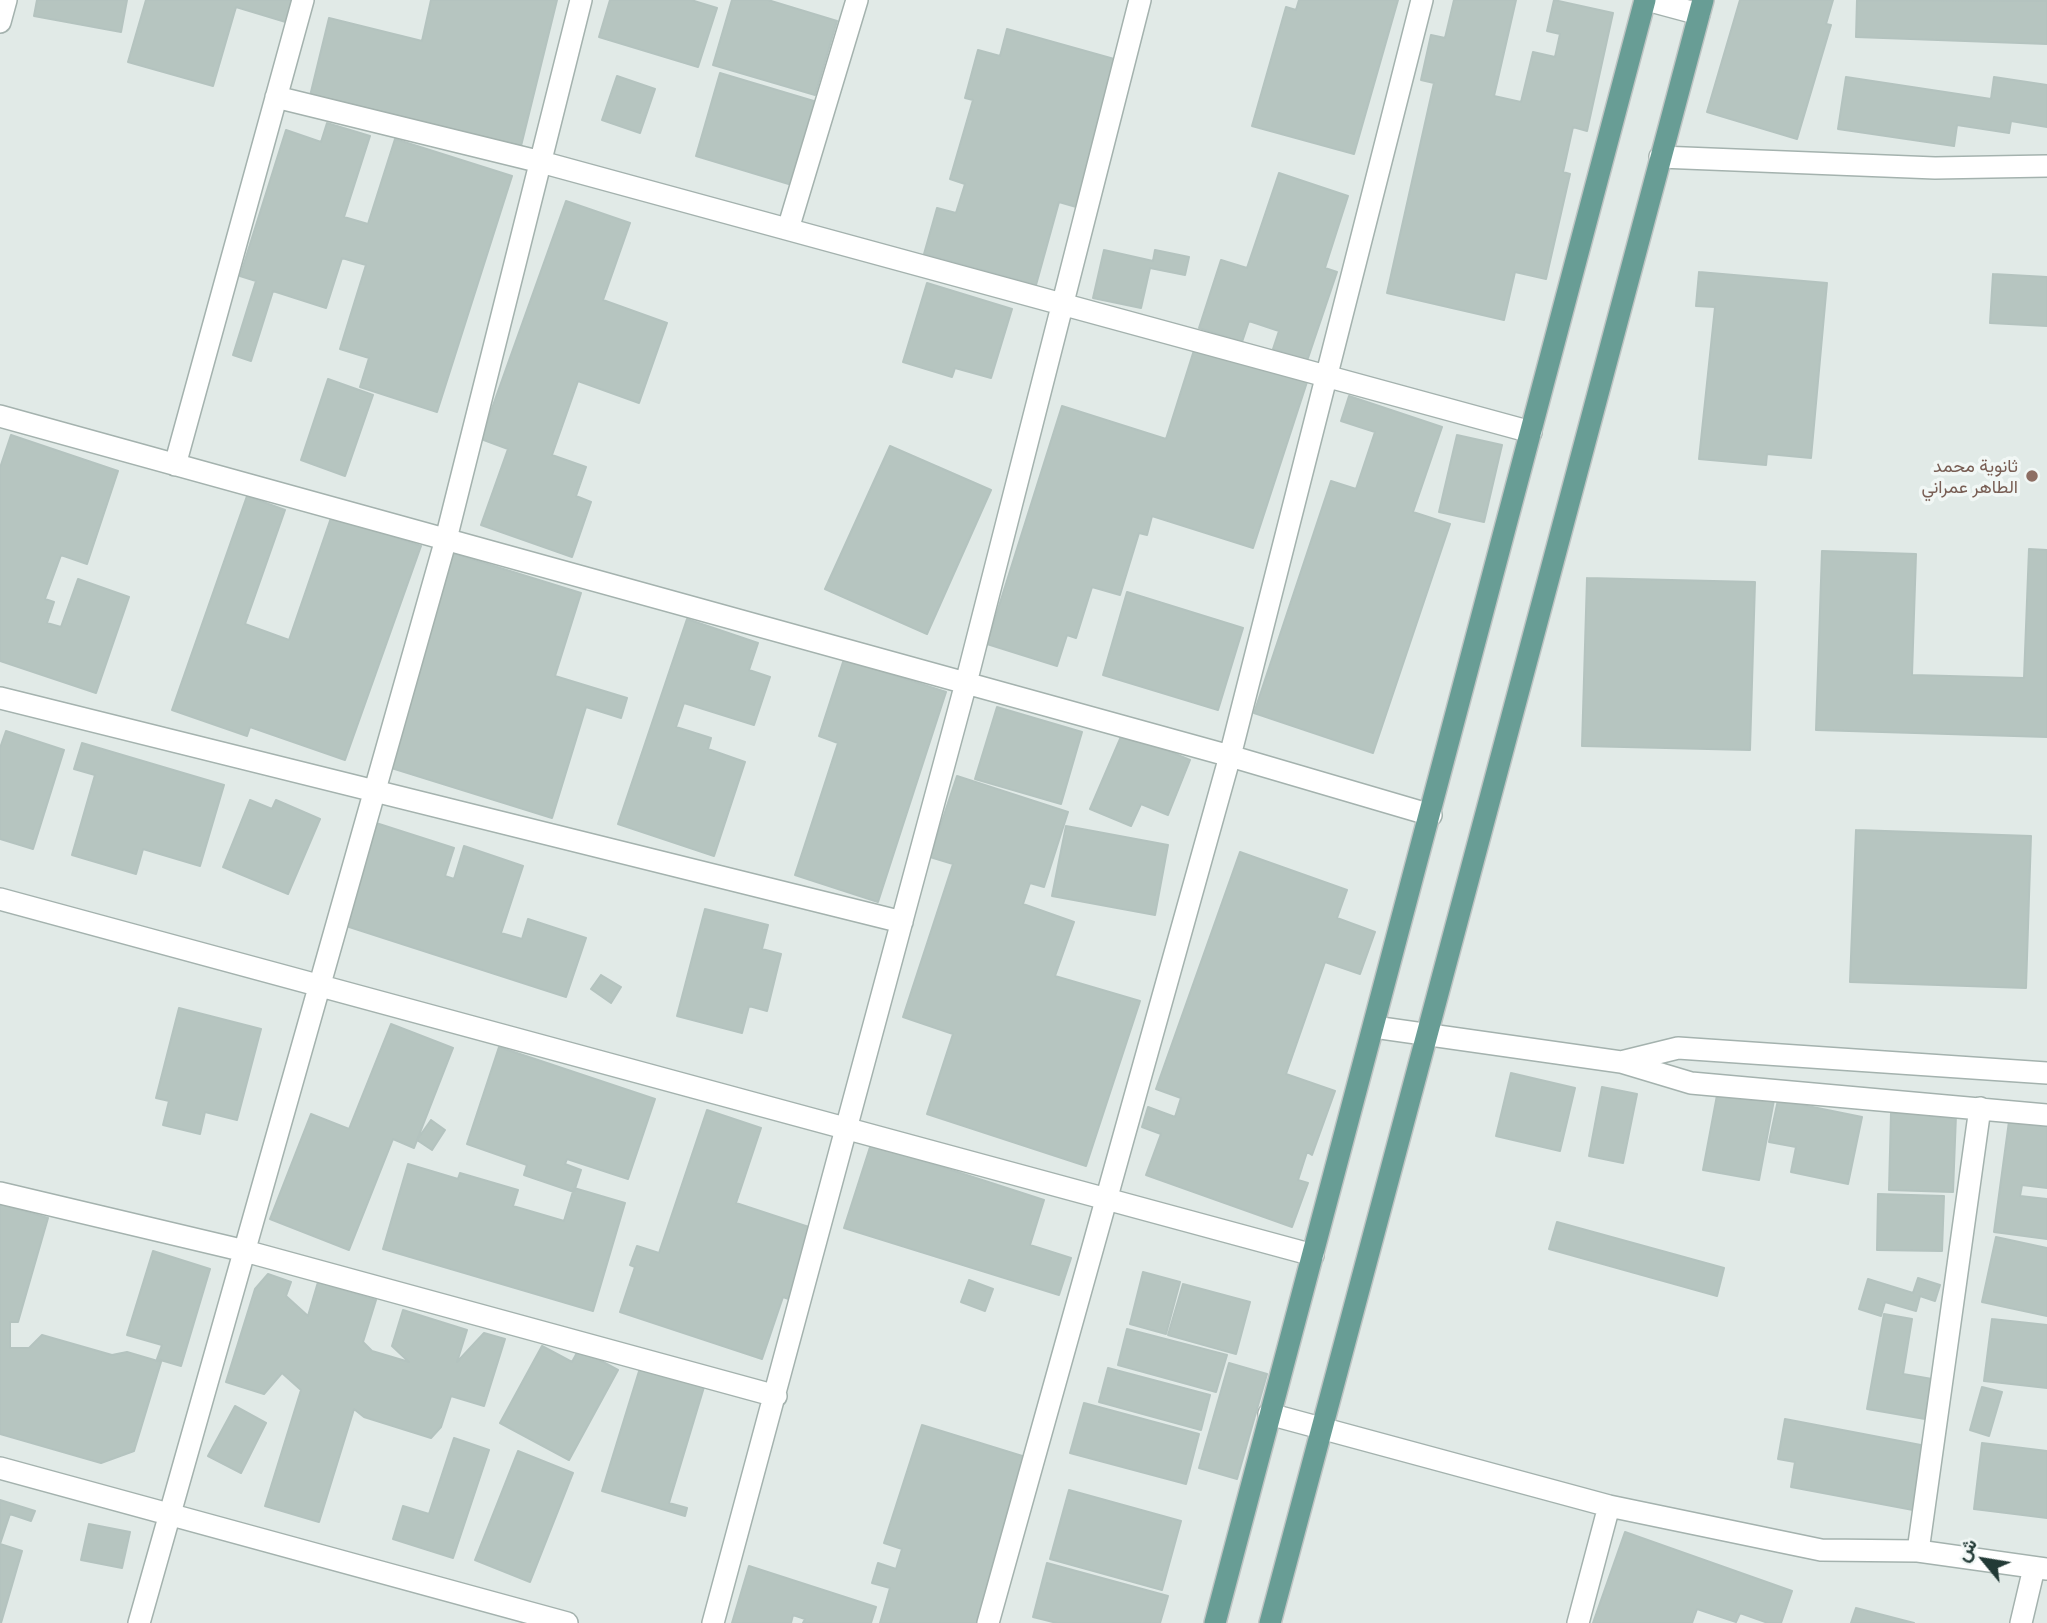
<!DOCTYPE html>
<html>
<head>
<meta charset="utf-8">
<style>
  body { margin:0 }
  #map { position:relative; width:2047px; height:1623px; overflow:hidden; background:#e1eae7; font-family:"Public Sans",Vazirmatn,sans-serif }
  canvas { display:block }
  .north { position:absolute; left:1949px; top:1525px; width:70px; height:70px; -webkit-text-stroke:5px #f1f7f5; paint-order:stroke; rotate:300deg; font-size:19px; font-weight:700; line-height:28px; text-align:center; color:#223a36 }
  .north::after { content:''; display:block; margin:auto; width:24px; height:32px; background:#223a36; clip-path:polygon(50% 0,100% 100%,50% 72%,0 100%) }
</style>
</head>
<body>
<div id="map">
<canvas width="2047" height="1623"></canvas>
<div class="north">ش</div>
</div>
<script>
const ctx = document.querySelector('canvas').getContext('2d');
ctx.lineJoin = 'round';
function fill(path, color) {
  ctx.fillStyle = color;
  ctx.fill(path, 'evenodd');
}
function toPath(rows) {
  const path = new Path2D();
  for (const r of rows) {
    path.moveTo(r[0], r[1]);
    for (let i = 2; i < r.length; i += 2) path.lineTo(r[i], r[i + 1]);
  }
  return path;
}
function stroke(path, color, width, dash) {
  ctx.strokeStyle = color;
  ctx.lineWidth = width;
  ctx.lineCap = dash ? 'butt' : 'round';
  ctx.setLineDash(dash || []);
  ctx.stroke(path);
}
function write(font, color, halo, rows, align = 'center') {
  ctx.font = font + ' "Public Sans",Vazirmatn,sans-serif';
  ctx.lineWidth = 7;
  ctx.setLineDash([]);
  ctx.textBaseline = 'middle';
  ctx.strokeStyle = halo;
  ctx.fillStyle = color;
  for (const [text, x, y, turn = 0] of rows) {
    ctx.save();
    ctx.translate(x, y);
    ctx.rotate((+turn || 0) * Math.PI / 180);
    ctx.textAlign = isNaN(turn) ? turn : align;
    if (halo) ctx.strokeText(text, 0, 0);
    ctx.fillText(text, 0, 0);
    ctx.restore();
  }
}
const building = toPath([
  [37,0,127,0,121,32,34,16,37,0],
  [146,0,295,0,289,23,236,7,213,86,128,62,146,0],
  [431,0,557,0,521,146,310,96,329,18,422,41,431,0],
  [610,0,691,0,717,8,698,67,599,37,610,0],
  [732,0,768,0,837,21,815,95,713,65,732,0],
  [1299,0,1398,0,1354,154,1252,126,1286,7,1296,10,1299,0],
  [1454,0,1516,0,1494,96,1521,102,1533,52,1555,57,1560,34,1547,31,1554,0,1613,13,1587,131,1573,127,1563,172,1570,174,1546,279,1515,272,1504,320,1387,293,1434,83,1421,80,1431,35,1445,38,1454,0],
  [1740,0,1833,0,1826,24,1831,25,1797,139,1707,112,1740,0],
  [1857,0,2047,1,2047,44,1856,37,1857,0],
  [1007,29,1132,64,1090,211,1059,202,1036,285,924,254,937,208,956,213,965,184,950,179,973,100,965,98,978,50,1000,56,1007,29],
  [720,73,817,102,792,185,696,156,720,73],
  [617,76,655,89,640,133,602,120,617,76],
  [1846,77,1991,99,1994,77,2047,85,2047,127,2011,121,2009,133,1957,125,1954,146,1838,129,1846,77],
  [327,123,370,136,344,217,368,224,395,139,512,176,437,412,360,387,369,358,340,349,366,265,342,258,326,308,273,291,251,361,233,355,256,281,240,276,286,130,321,142,327,123],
  [1279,173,1348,196,1325,268,1337,272,1307,361,1273,349,1279,331,1249,321,1242,342,1199,328,1221,260,1247,268,1279,173],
  [566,201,630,223,603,300,667,323,639,403,578,381,552,455,586,467,576,496,591,502,572,557,481,525,508,449,481,439,566,201],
  [1104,250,1153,261,1155,250,1189,257,1185,275,1150,268,1141,308,1093,298,1104,250],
  [1699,272,1827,283,1811,458,1767,454,1766,465,1699,459,1715,307,1696,306,1699,272],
  [1993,274,2047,277,2047,326,1990,323,1993,274],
  [927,283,1012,309,991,378,955,368,952,377,903,362,927,283],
  [1195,347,1307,382,1253,548,1152,516,1147,535,1139,533,1120,595,1092,587,1076,638,1067,635,1057,666,987,644,1062,406,1166,439,1195,347],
  [328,379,373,395,345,476,301,460,328,379],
  [1349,396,1442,427,1413,512,1450,524,1373,753,1254,713,1331,481,1356,489,1375,432,1341,421,1349,396],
  [11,435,118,471,87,564,61,555,45,599,54,602,47,623,61,627,78,579,129,597,96,693,0,661,0,468,11,435],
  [1457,435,1502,445,1484,522,1439,512,1457,435],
  [890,446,991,490,927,634,825,589,890,446],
  [247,496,285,510,245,624,289,640,332,515,421,546,345,760,250,727,247,736,172,710,247,496],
  [2029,549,2047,550,2047,737,1816,730,1822,551,1916,554,1912,675,2024,678,2029,549],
  [452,553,581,593,555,676,627,698,621,718,586,707,552,818,385,766,452,553],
  [1587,578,1755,582,1750,750,1582,746,1587,578],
  [1127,592,1243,628,1218,710,1103,675,1127,592],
  [687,619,758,643,749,670,770,677,754,725,684,703,676,727,711,738,708,749,745,762,714,856,618,824,687,619],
  [844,659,946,692,878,902,795,875,838,743,819,736,844,659],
  [997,707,1082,732,1061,804,975,779,997,707],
  [6,731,64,750,33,849,0,839,0,748,6,731],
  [1123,732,1190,760,1168,815,1141,804,1131,826,1090,809,1123,732],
  [82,743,224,785,200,866,143,849,136,874,72,855,95,775,74,769,82,743],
  [957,776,1068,812,1044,887,1030,883,1023,904,1074,922,1055,976,1140,1001,1086,1166,927,1114,953,1034,903,1017,953,864,930,857,957,776],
  [250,800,272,809,276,800,320,819,288,894,223,867,250,800],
  [376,823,454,848,445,876,454,879,464,846,523,866,501,933,522,939,528,919,586,938,566,997,343,925,376,823],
  [1066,826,1168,845,1155,915,1052,896,1066,826],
  [1856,830,2031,836,2026,988,1850,982,1856,830],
  [1240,852,1347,890,1337,918,1375,932,1360,974,1325,962,1286,1074,1335,1091,1312,1155,1307,1152,1298,1180,1308,1183,1292,1227,1146,1175,1161,1134,1142,1127,1148,1107,1175,1117,1181,1098,1156,1089,1240,852],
  [705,909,768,925,762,949,781,954,767,1011,749,1006,742,1033,677,1016,705,909],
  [601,975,621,987,611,1003,591,989,601,975],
  [179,1008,261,1029,237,1120,205,1112,200,1134,163,1125,169,1101,156,1098,179,1008],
  [391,1024,453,1048,414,1148,393,1139,349,1250,270,1219,311,1114,349,1129,391,1024],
  [499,1047,655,1099,628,1179,567,1159,565,1164,581,1170,574,1192,524,1175,527,1165,467,1144,499,1047],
  [1511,1073,1575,1088,1560,1151,1496,1136,1511,1073],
  [1602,1087,1637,1094,1623,1163,1589,1156,1602,1087],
  [1718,1090,1774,1100,1759,1180,1703,1170,1718,1090],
  [1778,1100,1862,1117,1848,1184,1791,1172,1796,1147,1769,1142,1778,1100],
  [707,1110,761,1128,736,1203,824,1232,800,1303,783,1297,762,1359,620,1312,635,1267,630,1265,637,1246,659,1253,707,1110],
  [1891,1113,1956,1115,1953,1192,1889,1190,1891,1113],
  [2010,1114,2047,1118,2047,1188,2022,1185,2020,1196,2047,1199,2047,1239,1994,1232,2010,1114],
  [431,1120,445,1130,432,1150,417,1140,431,1120],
  [871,1144,1044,1200,1030,1245,1071,1258,1059,1295,844,1228,871,1144],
  [408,1164,458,1179,460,1173,518,1190,513,1206,564,1221,574,1188,625,1203,593,1311,383,1249,408,1164],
  [1878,1194,1944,1196,1942,1251,1877,1250,1878,1194],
  [0,1204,48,1218,18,1322,10,1322,10,1348,29,1348,42,1335,112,1355,127,1352,161,1362,134,1451,101,1463,0,1434,0,1204],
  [1557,1222,1724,1268,1717,1296,1549,1249,1557,1222],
  [1996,1237,2047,1248,2047,1316,1982,1302,1996,1237],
  [153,1251,210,1269,181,1366,157,1359,162,1345,127,1335,153,1251],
  [1143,1272,1180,1282,1166,1334,1130,1324,1143,1272],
  [268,1274,291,1282,286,1296,308,1316,318,1282,376,1300,363,1342,372,1351,409,1362,392,1346,403,1310,467,1330,457,1362,484,1333,505,1339,484,1406,451,1396,441,1427,431,1438,364,1417,354,1409,319,1522,265,1506,301,1390,282,1373,264,1394,226,1382,255,1289,268,1274],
  [1918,1278,1940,1285,1935,1301,1920,1296,1916,1311,1885,1302,1881,1316,1859,1309,1868,1279,1913,1293,1918,1278],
  [969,1280,993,1289,985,1311,961,1302,969,1280],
  [1183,1284,1250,1302,1236,1354,1168,1335,1183,1284],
  [1884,1314,1912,1319,1903,1374,1932,1379,1925,1419,1867,1409,1884,1314],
  [1992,1319,2047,1325,2047,1388,1984,1381,1992,1319],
  [1127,1329,1227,1355,1216,1392,1118,1365,1127,1329],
  [542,1346,572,1362,579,1349,618,1370,569,1460,500,1423,542,1346],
  [1229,1363,1267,1374,1237,1479,1199,1468,1229,1363],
  [640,1368,704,1387,669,1503,687,1508,685,1516,602,1491,640,1368],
  [1108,1368,1210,1395,1201,1430,1099,1402,1108,1368],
  [1982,1387,2002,1392,1989,1436,1970,1430,1982,1387],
  [1084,1403,1199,1434,1186,1484,1070,1453,1084,1403],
  [235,1406,266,1423,241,1473,208,1456,235,1406],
  [1785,1419,1926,1446,1913,1510,1791,1487,1795,1462,1778,1459,1785,1419],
  [922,1425,1032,1459,981,1623,880,1623,890,1588,872,1583,878,1563,896,1569,902,1549,884,1543,922,1425],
  [454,1438,489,1450,453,1558,393,1539,403,1506,429,1514,454,1438],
  [1982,1443,2047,1451,2047,1518,1974,1509,1982,1443],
  [518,1451,573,1473,530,1582,475,1560,518,1451],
  [1069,1490,1181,1521,1162,1590,1050,1559,1069,1490],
  [0,1500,35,1511,31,1521,10,1514,0,1544,22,1551,1,1623,0,1623,0,1500],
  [89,1524,130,1532,122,1568,81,1560,89,1524],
  [1625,1532,1792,1591,1781,1623,1768,1623,1740,1613,1736,1622,1697,1609,1692,1623,1593,1623,1625,1532],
  [1047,1563,1168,1596,1160,1623,1057,1623,1033,1617,1047,1563],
  [749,1566,876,1607,871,1623,803,1623,805,1619,793,1615,791,1623,732,1623,749,1566],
  [1856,1608,1914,1623,1851,1623,1856,1608]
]);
fill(building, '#b6c5c0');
stroke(building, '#b4c3bf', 2);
const minor = toPath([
  [1647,0,1699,14],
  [0,22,6,0],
  [276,97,541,162,1531,432],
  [1660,157,1935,168,2047,166],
  [788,229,857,0],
  [0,416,1230,756,1431,815],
  [175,465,303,0],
  [0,698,902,922],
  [0,899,1313,1255],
  [1374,1027,1621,1062],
  [2047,1073,1678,1048,1621,1062,1691,1083,2047,1115],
  [0,1193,245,1251,776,1396],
  [1269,1414,1609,1506,1821,1550,1918,1551,2047,1569],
  [0,1468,567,1623],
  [1918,1551,1980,1108],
  [139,1623,446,539,581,0],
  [713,1623,966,683,1140,0],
  [988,1623,1230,756,1422,0],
  [1578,1623,1609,1506],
  [2021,1623,2034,1568]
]);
const major = toPath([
  [1215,1623,1645,0],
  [1270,1623,1703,0]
]);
stroke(minor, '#a4b2ae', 24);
stroke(major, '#bdc4c3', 24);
stroke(minor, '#fff', 21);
stroke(major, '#689d95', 21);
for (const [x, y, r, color] of [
  [2032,476,7,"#8d6e63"]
]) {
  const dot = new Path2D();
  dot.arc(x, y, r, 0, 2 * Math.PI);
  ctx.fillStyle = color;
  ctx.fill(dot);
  stroke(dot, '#f1f7f5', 2.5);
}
write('18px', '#785e54', '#f1f7f5', [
  ["ثانوية محمد",2018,466],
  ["الطاهر عمراني",2018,487]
], 'right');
</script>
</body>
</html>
